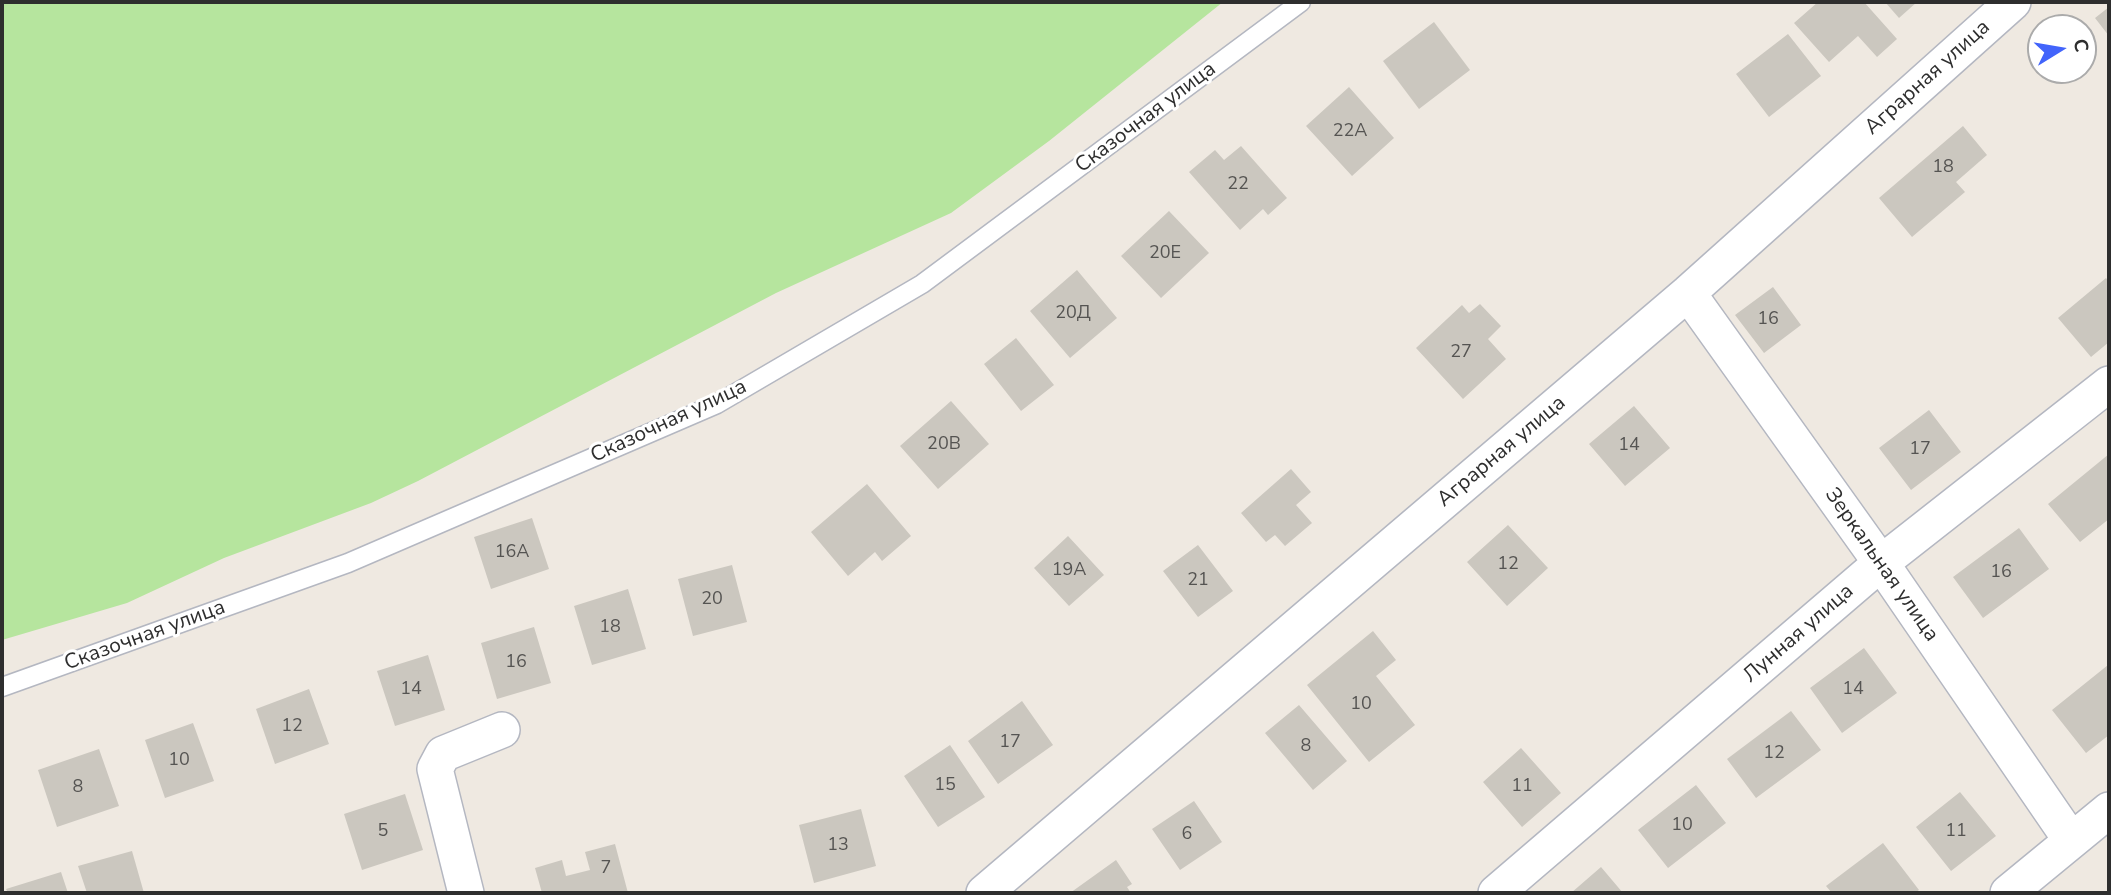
<!DOCTYPE html>
<html>
<head>
<meta charset="utf-8">
<style>
  body { margin:0 }
  #map { position:relative; width:2111px; height:895px; overflow:hidden; background:#efe9e1; font-family:"Nunito Sans",sans-serif }
  canvas { display:block }
  .frame { position:absolute; inset:0; border:4px solid #2e2e2e; pointer-events:none }
  .north { position:absolute; left:2027px; top:14px; width:70px; height:70px; box-sizing:border-box; background:#fff; border:2px solid #ababab; border-radius:50%; rotate:79deg; font-size:19px; font-weight:700; line-height:28px; text-align:center; color:#2e2e2e }
  .north::after { content:''; display:block; margin:auto; width:24px; height:32px; background:#4264fb; clip-path:polygon(50% 0,100% 100%,50% 72%,0 100%) }
</style>
</head>
<body>
<div id="map">
<canvas width="2111" height="895"></canvas>
<div class="frame"></div>
<div class="north">С</div>
</div>
<script>
const ctx = document.querySelector('canvas').getContext('2d');
ctx.lineJoin = 'round';
function fill(path, color) {
  ctx.fillStyle = color;
  ctx.fill(path, 'evenodd');
}
function toPath(rows) {
  const path = new Path2D();
  for (const r of rows) {
    path.moveTo(r[0], r[1]);
    for (let i = 2; i < r.length; i += 2) path.lineTo(r[i], r[i + 1]);
  }
  return path;
}
function stroke(path, color, width, dash) {
  ctx.strokeStyle = color;
  ctx.lineWidth = width;
  ctx.lineCap = dash ? 'butt' : 'round';
  ctx.setLineDash(dash || []);
  ctx.stroke(path);
}
function write(font, color, halo, rows, align = 'center') {
  ctx.font = font + ' "Nunito Sans",sans-serif';
  ctx.lineWidth = 6;
  ctx.setLineDash([]);
  ctx.textBaseline = 'middle';
  ctx.strokeStyle = halo;
  ctx.fillStyle = color;
  for (const [text, x, y, turn = 0] of rows) {
    ctx.save();
    ctx.translate(x, y);
    ctx.rotate((+turn || 0) * Math.PI / 180);
    ctx.textAlign = isNaN(turn) ? turn : align;
    if (halo) ctx.strokeText(text, 0, 0);
    ctx.fillText(text, 0, 0);
    ctx.restore();
  }
}
fill(toPath([
  [2,2,1223,2,1049,141,951,213,776,293,418,481,371,503,224,558,127,603,2,640]
]), '#b6e59e');
fill(toPath([
  [1818,2,1864,2,1897,39,1877,57,1858,36,1829,62,1794,23],
  [1885,2,1917,2,1899,18],
  [2109,7,2109,36,2095,18],
  [1434,22,1470,70,1419,109,1383,61],
  [1788,34,1821,76,1769,117,1736,74],
  [1349,87,1394,138,1352,176,1306,126],
  [1963,126,1987,155,1956,182,1965,192,1912,237,1879,198],
  [1241,146,1287,198,1268,215,1263,209,1240,230,1189,172,1215,150,1224,160],
  [1169,211,1209,253,1161,298,1121,256],
  [1077,270,1117,318,1070,358,1030,311],
  [2106,278,2109,282,2109,342,2091,357,2058,318],
  [1773,287,1801,325,1764,353,1735,315],
  [1480,304,1501,326,1488,339,1506,359,1463,399,1416,348,1462,305,1469,313],
  [1016,338,1054,385,1021,411,984,364],
  [951,401,989,444,938,489,900,446],
  [1634,406,1670,448,1625,486,1589,444],
  [1929,410,1961,452,1911,490,1879,448],
  [2109,454,2109,519,2080,542,2048,504],
  [1291,469,1311,492,1296,505,1312,523,1285,546,1275,535,1266,542,1241,513],
  [867,484,911,536,882,561,875,552,848,576,811,532],
  [532,518,549,569,491,589,474,537],
  [1508,525,1548,568,1507,606,1467,562],
  [2019,528,2049,569,1983,618,1953,577],
  [1068,536,1104,575,1069,606,1034,568],
  [1198,545,1233,591,1198,617,1163,571],
  [732,565,747,622,693,636,678,579],
  [628,589,646,649,592,665,574,606],
  [534,627,551,683,497,699,481,643],
  [1373,631,1396,660,1376,676,1415,725,1369,762,1307,685],
  [1864,648,1897,693,1842,733,1810,688],
  [428,655,445,710,395,726,377,671],
  [2108,665,2109,735,2086,753,2052,710],
  [309,689,329,744,275,764,256,709],
  [1022,701,1053,745,998,784,968,741],
  [1299,705,1347,761,1313,790,1265,733],
  [1791,711,1821,750,1756,798,1727,759],
  [193,723,214,781,165,798,145,740],
  [950,745,985,797,938,827,904,776],
  [1521,748,1561,793,1522,827,1483,782],
  [99,749,119,806,57,827,38,770],
  [1696,785,1726,823,1668,868,1638,830],
  [1960,792,1996,836,1951,871,1916,827],
  [405,794,423,850,362,870,344,814],
  [1194,801,1222,842,1180,870,1152,829],
  [861,809,876,866,814,883,799,825],
  [1883,843,1919,890,1915,893,1832,893,1826,886],
  [615,844,628,893,542,893,535,868,562,860,566,876,590,870,585,852],
  [132,851,144,893,87,893,78,866],
  [1116,860,1132,884,1127,887,1131,893,1070,893],
  [1601,867,1623,893,1571,893],
  [61,872,68,893,8,893,6,889]
]), '#cbc7bf');
const service = toPath([
  [2,687,348,563,717,404,922,284,1301,2]
]);
const minor = toPath([
  [1688,293,1881,563,2071,840],
  [466,893,435,769,443,754,502,730],
  [984,893,1688,293,2013,2],
  [1496,893,1881,563,2109,384],
  [2008,893,2109,810]
]);
stroke(service, '#b4b7c1', 21);
stroke(minor, '#b4b7c1', 38);
stroke(service, '#fff', 18);
stroke(minor, '#fff', 35);
write('18px', '#555452', null, [
  ["22А",1350,132],
  ["18",1943,168],
  ["22",1238,185],
  ["20Е",1165,254],
  ["20Д",1073,314],
  ["16",1768,320],
  ["27",1461,353],
  ["20В",944,445],
  ["14",1629,446],
  ["17",1920,450],
  ["16А",512,553],
  ["12",1508,565],
  ["19А",1069,571],
  ["16",2001,573],
  ["21",1198,581],
  ["20",712,600],
  ["18",610,628],
  ["16",516,663],
  ["14",411,690],
  ["14",1853,690],
  ["10",1361,705],
  ["12",292,727],
  ["17",1010,743],
  ["8",1306,747],
  ["12",1774,754],
  ["10",179,761],
  ["15",945,786],
  ["11",1522,787],
  ["8",78,788],
  ["10",1682,826],
  ["5",383,832],
  ["11",1956,832],
  ["6",1187,835],
  ["13",838,846],
  ["7",606,869]
]);
write('21px', '#2e2e2e', '#fff', [
  ["Аграрная улица",1928,78,-42],
  ["Сказочная улица",1146,118,-37],
  ["Сказочная улица",669,422,-25],
  ["Аграрная улица",1502,452,-40],
  ["Зеркальная улица",1881,565,55],
  ["Лунная улица",1799,634,-41],
  ["Сказочная улица",145,636,-20]
]);
</script>
</body>
</html>
